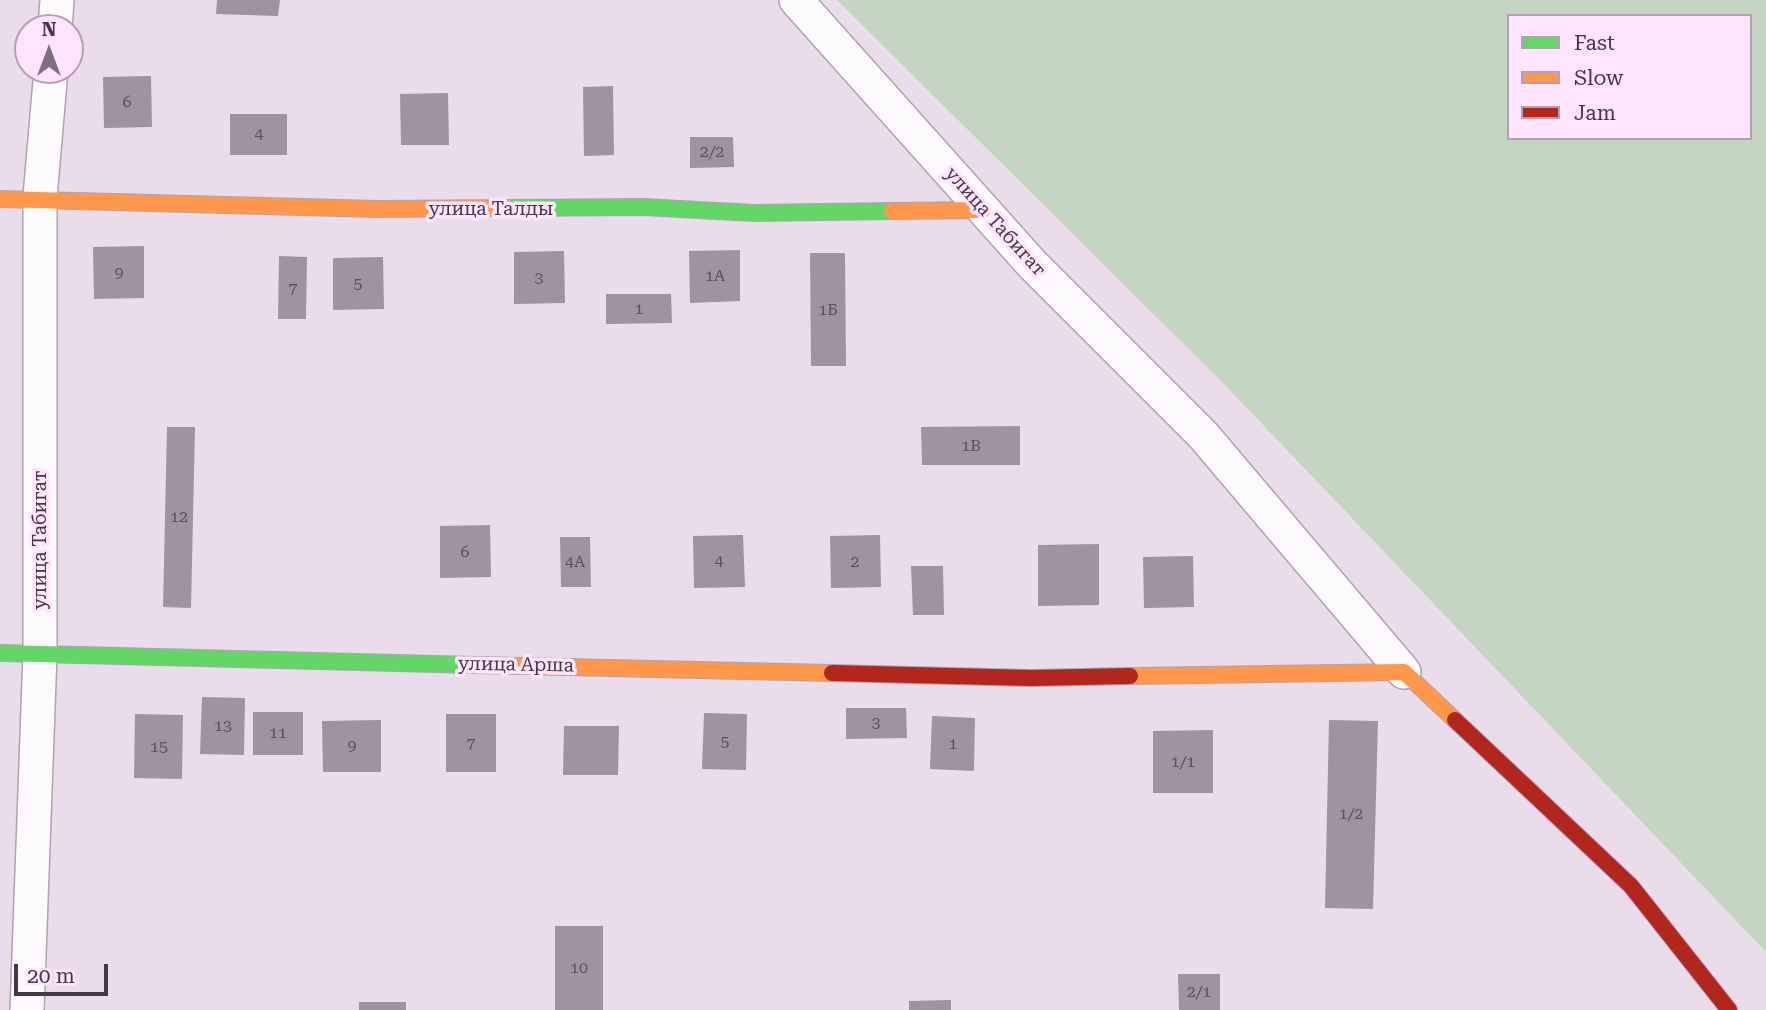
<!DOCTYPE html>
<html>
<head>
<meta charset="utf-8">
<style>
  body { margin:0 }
  #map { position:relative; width:1766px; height:1010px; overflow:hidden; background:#ebdceb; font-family:"Roboto Serif",serif }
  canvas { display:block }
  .legend { position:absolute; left:1507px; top:14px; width:245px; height:126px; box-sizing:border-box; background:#ffe4fe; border:2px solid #b49fb3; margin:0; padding:9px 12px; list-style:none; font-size:21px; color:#433843 }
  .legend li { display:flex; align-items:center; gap:14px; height:35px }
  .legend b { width:35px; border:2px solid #b49fb3 }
  .north { position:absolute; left:14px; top:14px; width:70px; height:70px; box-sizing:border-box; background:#ffe4fe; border:2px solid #b49fb3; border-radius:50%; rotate:0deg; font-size:19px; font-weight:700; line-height:28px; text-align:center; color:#433843 }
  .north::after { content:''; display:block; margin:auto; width:24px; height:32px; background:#7e717e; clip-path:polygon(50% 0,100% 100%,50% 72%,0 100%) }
  .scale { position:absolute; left:14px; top:964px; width:94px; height:32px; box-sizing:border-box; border:4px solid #433843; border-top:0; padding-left:9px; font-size:21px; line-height:24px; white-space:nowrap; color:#433843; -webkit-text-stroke:5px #ffe4fe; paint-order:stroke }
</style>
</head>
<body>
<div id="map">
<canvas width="1766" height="1010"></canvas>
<ul class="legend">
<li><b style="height:9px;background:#63d668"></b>Fast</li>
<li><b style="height:9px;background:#ff974d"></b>Slow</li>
<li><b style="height:9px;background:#b3261e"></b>Jam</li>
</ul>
<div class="north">N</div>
<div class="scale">20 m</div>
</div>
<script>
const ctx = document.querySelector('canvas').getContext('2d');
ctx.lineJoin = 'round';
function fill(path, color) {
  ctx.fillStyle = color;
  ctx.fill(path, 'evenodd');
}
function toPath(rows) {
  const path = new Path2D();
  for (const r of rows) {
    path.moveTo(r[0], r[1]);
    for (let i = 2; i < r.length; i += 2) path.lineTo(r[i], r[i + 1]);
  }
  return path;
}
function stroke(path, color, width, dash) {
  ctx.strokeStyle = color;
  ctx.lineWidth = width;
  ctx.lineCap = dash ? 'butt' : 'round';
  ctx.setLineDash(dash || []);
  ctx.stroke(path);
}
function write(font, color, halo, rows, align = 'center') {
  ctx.font = font + ' "Roboto Serif",serif';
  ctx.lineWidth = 7;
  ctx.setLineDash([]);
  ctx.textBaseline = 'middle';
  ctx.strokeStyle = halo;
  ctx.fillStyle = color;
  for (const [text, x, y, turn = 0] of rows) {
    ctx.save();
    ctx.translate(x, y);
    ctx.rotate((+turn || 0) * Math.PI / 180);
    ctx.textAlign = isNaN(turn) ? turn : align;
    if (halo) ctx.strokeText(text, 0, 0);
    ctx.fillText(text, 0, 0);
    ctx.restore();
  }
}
fill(toPath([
  [837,0,1766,0,1766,952,1224,384],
  [1509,16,1750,16,1750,138,1509,138]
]), '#c4d5c1');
fill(toPath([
  [217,0,280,0,278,16,216,14],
  [151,76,152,127,104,128,103,77],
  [613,86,614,155,584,156,583,87],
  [448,93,449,145,401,145,400,94],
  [230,114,287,114,287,155,230,155],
  [690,137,733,137,734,167,690,168],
  [144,246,144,298,94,299,93,247],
  [740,250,740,301,690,303,689,251],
  [564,251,565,303,514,304,514,252],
  [810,253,845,253,846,366,811,366],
  [279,256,307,257,306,319,278,319],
  [383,257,384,309,333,310,333,258],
  [606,294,671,294,672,323,606,324],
  [1020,426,1020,465,922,465,921,427],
  [167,427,195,427,191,608,163,607],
  [490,525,491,577,440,578,440,526],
  [743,535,745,587,694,588,693,536],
  [880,535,881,587,831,588,830,536],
  [560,537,590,537,591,587,561,587],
  [1099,544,1099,605,1038,606,1038,545],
  [1193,556,1194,607,1144,608,1143,557],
  [911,566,943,566,944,615,913,615],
  [202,697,245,698,244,755,200,754],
  [846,708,906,708,907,738,846,739],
  [253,712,303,712,303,755,253,755],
  [704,713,747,714,746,770,702,769],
  [135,714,183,715,182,779,134,778],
  [446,714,496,714,496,772,446,772],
  [932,716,975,718,974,771,930,769],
  [381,720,381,772,323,772,322,721],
  [1329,720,1378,721,1373,909,1325,908],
  [564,726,619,726,618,775,563,775],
  [1213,730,1213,793,1153,793,1153,731],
  [555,926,603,926,603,1010,555,1010],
  [1178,974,1220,974,1220,1010,1179,1010],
  [951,1000,951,1010,909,1010,909,1001],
  [359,1002,406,1002,406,1010,359,1010]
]), '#9f939f');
const street = toPath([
  [796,0,1032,264,1203,435,1404,672],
  [55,28,57,0],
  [27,1010,40,654,40,197,51,70]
]);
const fast = toPath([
  [507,208,643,207,755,213,892,211],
  [0,653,476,665]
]);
const slow = toPath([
  [0,199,377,209,507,208],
  [892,211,983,210],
  [476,665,832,673],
  [1130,676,1404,672,1455,720]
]);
const jam = toPath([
  [832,673,1031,678,1130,676],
  [1455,720,1631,886,1729,1010]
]);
stroke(street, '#aea3ae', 36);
stroke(fast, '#aea3ae', 18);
stroke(slow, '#aea3ae', 18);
stroke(jam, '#aea3ae', 18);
stroke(street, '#fcfafc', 33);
stroke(fast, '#63d668', 16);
stroke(slow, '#ff974d', 16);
stroke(jam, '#b3261e', 16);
write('16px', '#5a4f5a', null, [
  ["6",127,102],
  ["4",259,134],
  ["2/2",712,152],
  ["9",119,273],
  ["1А",715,276],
  ["3",539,278],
  ["5",358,284],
  ["7",293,288],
  ["1",639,309],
  ["1Б",828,310],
  ["1В",971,446],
  ["12",179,517],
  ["6",465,552],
  ["4",719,561],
  ["4А",575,562],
  ["2",855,562],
  ["3",876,723],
  ["13",223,726],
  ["11",278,733],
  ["5",725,742],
  ["7",471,743],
  ["1",953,744],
  ["9",352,746],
  ["15",159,747],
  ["1/1",1183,762],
  ["1/2",1351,814],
  ["10",579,968],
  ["2/1",1199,992]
]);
write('19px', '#433843', '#ffe4fe', [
  ["улица Талды",491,209],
  ["улица Табигат",995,222,48],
  ["улица Табигат",40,540,-90],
  ["улица Арша",516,665,1]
]);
</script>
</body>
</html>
